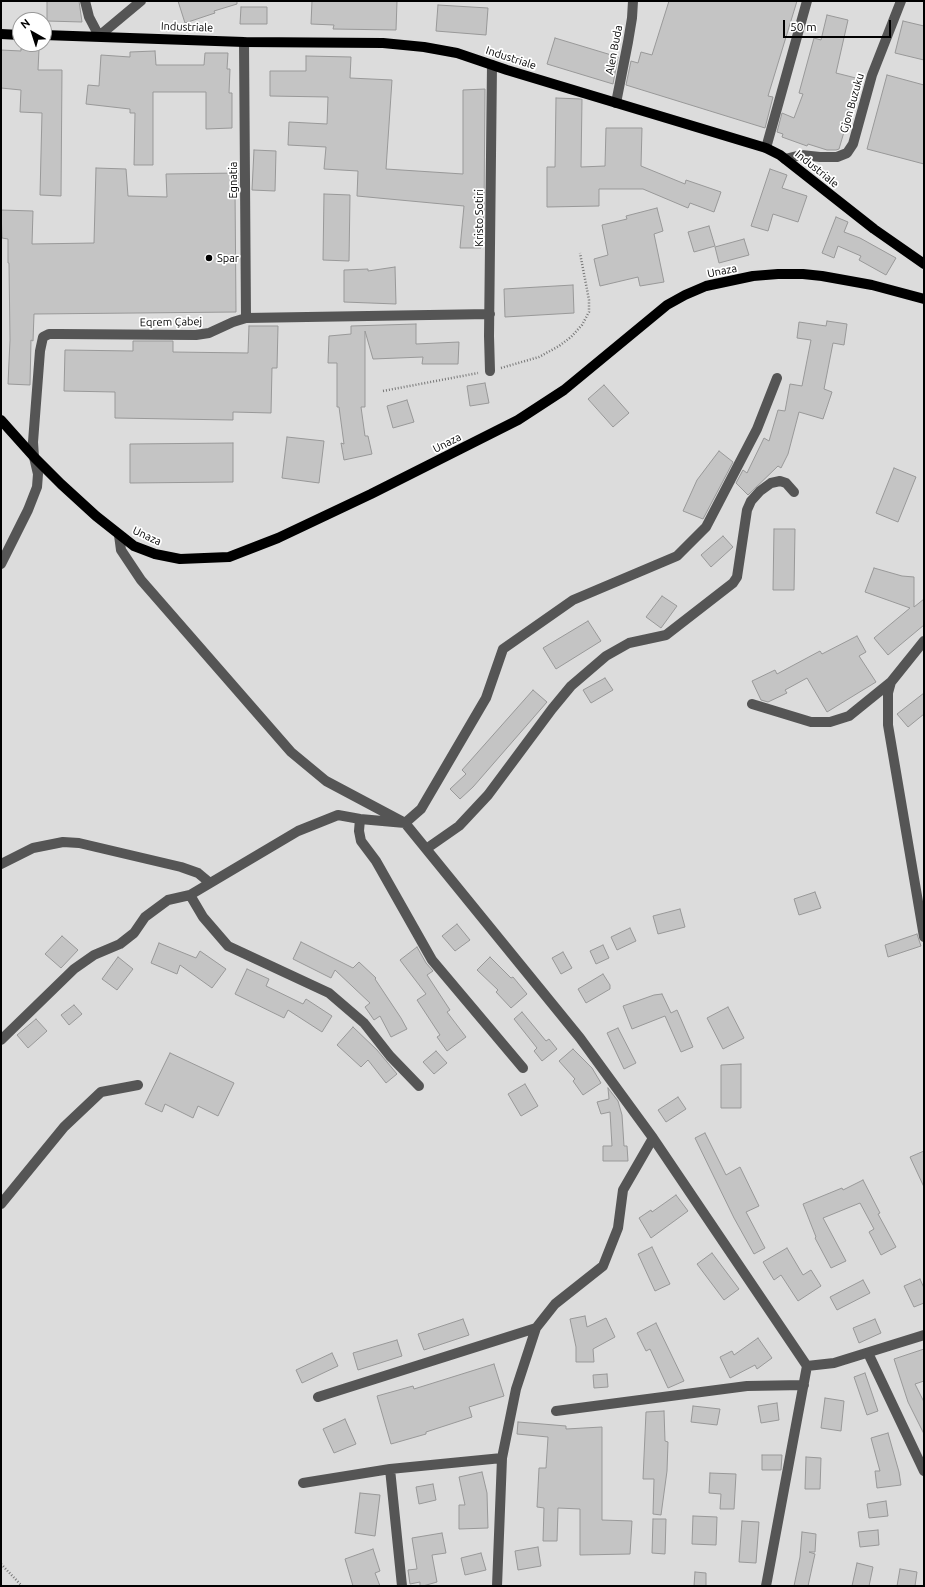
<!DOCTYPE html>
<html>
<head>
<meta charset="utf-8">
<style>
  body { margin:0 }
  #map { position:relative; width:925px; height:1587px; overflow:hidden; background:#fff; font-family:Ubuntu,sans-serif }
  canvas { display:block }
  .frame { position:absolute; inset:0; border:2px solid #000; pointer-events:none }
  .north { position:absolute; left:12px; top:12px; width:40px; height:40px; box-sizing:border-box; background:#fff; border:1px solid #999; border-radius:50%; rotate:321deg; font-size:11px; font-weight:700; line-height:16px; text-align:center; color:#000 }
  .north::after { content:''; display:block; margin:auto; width:14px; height:18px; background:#000; clip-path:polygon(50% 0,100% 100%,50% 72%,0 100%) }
  .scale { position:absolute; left:783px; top:20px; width:108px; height:18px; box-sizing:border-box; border:2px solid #000; border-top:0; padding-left:5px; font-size:12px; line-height:14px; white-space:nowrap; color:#000; -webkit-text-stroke:3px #fff; paint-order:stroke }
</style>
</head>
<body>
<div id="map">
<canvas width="925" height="1587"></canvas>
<div class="frame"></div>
<div class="north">N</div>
<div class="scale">50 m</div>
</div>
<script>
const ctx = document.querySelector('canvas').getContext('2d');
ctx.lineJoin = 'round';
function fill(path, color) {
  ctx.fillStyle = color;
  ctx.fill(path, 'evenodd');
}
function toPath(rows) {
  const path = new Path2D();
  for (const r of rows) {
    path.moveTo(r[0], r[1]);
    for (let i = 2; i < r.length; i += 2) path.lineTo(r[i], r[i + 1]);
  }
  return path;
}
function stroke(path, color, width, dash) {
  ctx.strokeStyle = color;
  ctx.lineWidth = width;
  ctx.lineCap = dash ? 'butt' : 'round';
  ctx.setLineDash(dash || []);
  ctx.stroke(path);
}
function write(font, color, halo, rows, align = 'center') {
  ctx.font = font + ' Ubuntu,sans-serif';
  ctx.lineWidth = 3.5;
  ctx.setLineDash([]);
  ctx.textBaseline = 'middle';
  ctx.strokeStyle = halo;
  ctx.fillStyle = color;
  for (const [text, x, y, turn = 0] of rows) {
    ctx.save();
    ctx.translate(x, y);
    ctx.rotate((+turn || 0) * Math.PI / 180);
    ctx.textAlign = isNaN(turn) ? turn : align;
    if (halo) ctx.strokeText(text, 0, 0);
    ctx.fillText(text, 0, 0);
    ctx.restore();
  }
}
fill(toPath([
  [1,1,924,1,924,1586,1,1586],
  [20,20,44,20,44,44,20,44]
]), '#dcdcdc');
const building = toPath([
  [47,1,79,1,82,22,47,21,47,1],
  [178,1,237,1,237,4,214,11,215,13,185,23,178,1],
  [312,1,397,1,396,30,333,29,334,25,311,24,312,1],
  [669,1,797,1,768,96,773,97,765,128,626,85,631,61,638,63,641,52,652,55,669,1],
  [438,5,488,8,486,35,436,31,438,5],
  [241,7,267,7,267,24,240,24,241,7],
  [827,15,848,20,836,73,860,79,854,104,850,103,842,131,844,132,839,149,836,150,827,150,808,144,807,146,782,137,783,134,777,132,782,113,794,118,803,94,799,93,814,38,821,40,827,15],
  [903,21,924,26,924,60,895,53,903,21],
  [555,38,618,57,613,84,547,64,555,38],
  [21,49,39,49,38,70,62,70,61,196,40,195,42,113,20,112,21,90,1,88,1,50,21,51,21,49],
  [155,51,156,65,204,65,205,53,228,53,227,69,230,69,229,93,232,93,232,128,206,129,206,92,153,92,153,165,134,165,135,113,130,113,130,109,86,104,88,85,99,86,101,55,130,57,130,52,155,51],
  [306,56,351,57,350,78,392,80,386,169,463,174,463,90,485,89,484,210,481,248,460,248,464,206,357,196,358,171,324,169,326,147,288,145,289,122,327,124,328,97,270,96,270,71,306,71,306,56],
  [887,75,924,85,924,164,867,149,887,75],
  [556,98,582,99,581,167,605,166,606,128,642,128,641,166,685,184,686,180,721,192,714,212,690,203,688,208,643,189,599,189,599,206,547,207,547,167,555,167,556,98],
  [254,150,276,151,275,191,252,190,254,150],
  [96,168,126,169,128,196,167,197,166,174,238,173,239,190,235,190,236,312,34,314,33,341,31,340,30,385,8,384,10,340,9,263,8,263,8,239,2,238,1,210,33,211,32,244,94,243,96,168],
  [770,169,787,175,782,188,807,196,798,222,773,214,768,231,751,226,770,169],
  [324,194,350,195,349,261,323,260,324,194],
  [657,208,663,231,654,234,664,282,640,286,638,277,600,286,594,259,608,255,602,225,627,219,626,216,657,208],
  [836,217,848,222,844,232,860,238,896,258,886,275,859,260,861,256,838,246,834,258,822,253,836,217],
  [709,226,715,246,694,252,688,232,709,226],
  [744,239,749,255,719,263,715,247,744,239],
  [395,267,396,304,344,302,344,270,368,269,368,271,395,267],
  [573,285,574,313,505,317,504,289,573,285],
  [827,321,847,324,844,345,833,343,824,389,832,392,823,419,799,412,788,454,781,468,778,466,748,495,736,483,743,470,747,473,764,438,769,441,778,410,785,411,790,384,802,386,811,340,797,338,799,322,826,326,827,321],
  [416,324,416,344,459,342,458,364,422,364,423,357,373,359,365,331,365,407,361,407,365,436,368,436,372,454,344,460,341,443,344,444,339,407,337,407,337,363,328,363,329,336,351,334,351,326,416,324],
  [249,326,278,326,277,368,272,368,271,413,233,412,233,420,115,418,115,392,64,391,65,350,133,351,133,341,173,341,173,352,248,353,249,326],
  [485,383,489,403,470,406,467,386,485,383],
  [604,385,629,413,613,427,588,399,604,385],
  [407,400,414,422,393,428,387,406,407,400],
  [287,437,324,441,319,483,282,478,287,437],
  [233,443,233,482,130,483,130,444,233,443],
  [719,451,733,462,703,519,683,511,697,480,719,451],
  [894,468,916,477,898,522,876,513,894,468],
  [774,529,795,529,794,590,773,590,774,529],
  [723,536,733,547,711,567,701,555,723,536],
  [874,568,902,576,914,577,914,607,924,599,924,625,888,655,874,638,910,608,865,592,874,568],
  [662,596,677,606,661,628,646,617,662,596],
  [588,621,601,641,556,669,543,648,588,621],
  [857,636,866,652,859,656,876,682,827,712,807,678,785,690,787,693,768,702,761,700,752,681,775,670,777,674,820,651,822,654,857,636],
  [605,678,613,690,591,703,583,690,605,678],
  [533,690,547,702,473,787,460,799,450,789,466,774,462,770,533,690],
  [924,693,924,714,908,727,897,714,924,693],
  [815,892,821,908,799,915,794,899,815,892],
  [680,909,685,927,658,934,653,916,680,909],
  [457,924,470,940,455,951,442,936,457,924],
  [630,928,636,941,617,950,611,937,630,928],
  [917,934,921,946,888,957,885,945,917,934],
  [62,936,78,950,61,968,45,954,62,936],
  [301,942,353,968,359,962,376,978,375,979,401,1018,407,1029,391,1037,380,1016,374,1020,365,1007,370,1003,335,970,331,978,293,959,301,942],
  [159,943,196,958,200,951,226,969,212,988,180,965,177,974,151,963,159,943],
  [603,945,609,958,596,964,590,951,603,945],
  [417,947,426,963,433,971,427,975,450,1010,447,1012,466,1037,447,1051,437,1037,440,1035,417,1000,426,994,400,960,417,947],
  [563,952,572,968,561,974,552,958,563,952],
  [118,957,133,969,117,990,102,979,118,957],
  [490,957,511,978,513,977,527,994,511,1008,496,992,498,990,477,970,490,957],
  [247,969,269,979,266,986,303,1004,306,999,332,1016,322,1032,288,1010,284,1018,235,994,247,969],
  [603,974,610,985,610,989,586,1003,578,989,603,974],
  [662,994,671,1013,677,1010,693,1047,681,1052,665,1016,632,1029,623,1006,654,995,662,994],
  [74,1005,82,1014,69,1025,61,1015,74,1005],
  [728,1007,744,1038,723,1049,707,1018,728,1007],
  [522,1012,546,1041,549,1039,557,1049,542,1061,534,1051,537,1048,514,1019,522,1012],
  [36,1019,47,1031,28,1048,17,1035,36,1019],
  [353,1027,377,1050,397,1074,386,1083,368,1060,361,1067,337,1045,353,1027],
  [618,1028,636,1063,624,1069,607,1033,618,1028],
  [573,1049,592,1068,601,1083,583,1095,573,1081,575,1079,559,1061,573,1049],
  [436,1051,447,1063,434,1074,423,1062,436,1051],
  [170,1053,234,1083,218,1116,198,1106,193,1118,165,1104,162,1112,145,1104,170,1053],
  [741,1064,741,1108,721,1108,721,1065,741,1064],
  [525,1084,538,1106,521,1116,508,1094,525,1084],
  [608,1088,618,1101,622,1115,624,1146,627,1146,628,1161,603,1161,603,1146,612,1146,610,1112,601,1114,597,1102,609,1099,608,1088],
  [678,1097,686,1109,666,1122,658,1110,678,1097],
  [705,1133,726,1175,740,1167,759,1206,746,1212,765,1248,754,1254,734,1218,695,1138,705,1133],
  [924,1151,924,1187,910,1157,924,1151],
  [863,1180,880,1213,878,1214,896,1247,881,1255,869,1232,874,1229,860,1203,823,1218,846,1261,831,1268,815,1238,816,1237,803,1204,842,1188,843,1190,863,1180],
  [676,1195,688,1211,651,1238,639,1218,651,1210,652,1212,676,1195],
  [652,1247,670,1284,655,1291,638,1254,652,1247],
  [787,1248,803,1275,811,1270,821,1286,798,1301,781,1275,774,1280,763,1262,787,1248],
  [712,1253,739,1289,724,1300,697,1264,712,1253],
  [920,1279,924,1288,924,1303,914,1307,904,1286,920,1279],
  [863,1280,870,1293,837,1310,830,1297,863,1280],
  [585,1316,587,1327,606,1318,615,1337,593,1349,594,1362,576,1362,576,1347,570,1319,585,1316],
  [463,1319,469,1335,424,1350,418,1334,463,1319],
  [875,1319,881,1333,859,1343,853,1328,875,1319],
  [656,1323,684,1381,668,1388,650,1349,646,1351,637,1333,656,1323],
  [758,1338,772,1358,757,1369,755,1365,730,1378,720,1357,732,1351,734,1355,758,1338],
  [397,1340,402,1356,358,1370,353,1353,397,1340],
  [924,1349,924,1381,915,1384,924,1402,924,1434,908,1402,894,1359,924,1349],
  [332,1353,338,1366,302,1383,296,1370,332,1353],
  [494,1364,504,1396,469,1407,472,1417,426,1432,426,1434,391,1444,377,1396,413,1386,414,1389,494,1364],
  [865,1373,878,1411,867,1415,854,1377,865,1373],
  [607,1374,608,1387,594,1388,593,1375,607,1374],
  [825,1398,844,1401,841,1431,821,1428,825,1398],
  [777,1403,779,1420,761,1423,758,1406,777,1403],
  [693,1406,720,1409,717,1425,691,1422,693,1406],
  [664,1411,665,1441,668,1442,667,1471,661,1515,653,1514,654,1479,643,1479,646,1412,664,1411],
  [345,1419,356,1444,334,1453,323,1429,345,1419],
  [518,1422,566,1426,566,1429,602,1427,602,1520,632,1521,630,1554,580,1555,580,1509,558,1508,557,1541,543,1541,544,1508,537,1507,539,1468,546,1468,548,1437,517,1434,518,1422],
  [888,1433,899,1472,901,1485,877,1488,875,1471,880,1471,871,1438,888,1433],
  [762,1455,782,1455,781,1470,762,1470,762,1455],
  [806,1457,821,1458,820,1489,805,1489,806,1457],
  [482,1472,487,1493,488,1528,459,1529,459,1505,465,1505,459,1477,482,1472],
  [710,1473,736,1474,734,1509,720,1509,721,1494,709,1493,710,1473],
  [433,1484,436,1500,419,1504,416,1487,433,1484],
  [360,1493,380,1495,375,1536,355,1533,360,1493],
  [886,1501,888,1516,869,1518,867,1504,886,1501],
  [693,1516,717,1517,716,1545,692,1544,693,1516],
  [653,1519,666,1519,665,1554,652,1553,653,1519],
  [742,1521,759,1522,756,1563,739,1562,742,1521],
  [878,1530,879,1545,860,1547,858,1532,878,1530],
  [802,1532,816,1534,815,1552,809,1552,815,1554,808,1586,794,1586,800,1557,802,1532],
  [442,1533,446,1553,432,1555,437,1582,423,1586,420,1586,420,1582,410,1584,408,1570,417,1569,412,1538,442,1533],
  [538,1547,541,1566,518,1570,515,1551,538,1547],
  [373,1549,380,1571,375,1573,380,1586,353,1586,345,1559,373,1549],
  [481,1553,486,1570,465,1575,461,1558,481,1553],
  [857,1563,873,1567,869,1586,852,1586,857,1563],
  [900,1569,917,1572,915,1586,897,1586,900,1569],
  [695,1572,706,1573,706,1586,694,1586,695,1572]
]);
fill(building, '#c4c4c4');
stroke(building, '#999', 1);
const major = toPath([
  [1,34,20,35],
  [44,35,244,42,383,43,424,47,457,53,507,70,766,148,780,155,874,229,924,264],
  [1,420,34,457,61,484,96,516,134,546,155,554,180,559,229,557,278,538,371,494,518,420,564,390,667,305,685,295,706,286,753,276,778,274,803,274,822,276,872,285,924,299]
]);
stroke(major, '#dbdbdb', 12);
stroke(toPath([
  [501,368,539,357,559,346,571,337,582,325,589,312,589,300,580,253],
  [383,391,478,373],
  [1,1564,22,1586]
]), '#777', 2.5, [1, 2]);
stroke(toPath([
  [85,1,89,17,99,36,141,1],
  [244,42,246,318],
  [616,103,628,42,632,18,633,1],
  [766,148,807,1],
  [785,159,801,155,820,157,837,157,847,153,853,144,872,75,901,1],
  [490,371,489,336,492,65],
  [119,535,121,550,141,580,291,752,326,781,405,823,580,1038,653,1138,807,1366,766,1586],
  [1,564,28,510,37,487,38,474,34,457,33,442,40,351,43,337,49,334,59,334,196,335,209,333,233,322,246,318,490,314],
  [891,682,888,693,888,725,924,937],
  [752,704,811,722,830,722,849,716,891,682,924,641],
  [360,819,359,831,361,841,376,861,432,960,523,1068],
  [426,849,459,826,488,795,552,709,571,686,606,656,629,643,666,635,733,583,737,577,747,510,751,501,760,491,771,483,780,481,786,483,794,492],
  [1,864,33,848,63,842,79,843,181,867,198,873,210,883],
  [190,895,203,917,228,946,329,993,364,1023,390,1056,419,1086],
  [1,1040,74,969,94,955,120,944,134,933,145,917,168,900,190,895,298,831,338,815,360,819,405,823,421,809,486,698,503,649,573,600,677,556,706,527,757,429,777,378],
  [1,1204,64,1127,101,1092,138,1085],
  [868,1353,924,1471],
  [807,1366,834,1363,924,1335],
  [318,1397,536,1328],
  [556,1411,747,1386,804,1385],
  [390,1469,402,1586],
  [303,1483,390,1469,502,1458],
  [497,1586,502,1458,516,1389,536,1328,555,1304,603,1266,618,1228,623,1190,653,1138]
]), '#555', 10);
stroke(major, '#000', 10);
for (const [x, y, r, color] of [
  [209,258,4,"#000"]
]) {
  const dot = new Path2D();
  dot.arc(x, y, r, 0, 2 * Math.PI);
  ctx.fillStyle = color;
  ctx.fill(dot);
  stroke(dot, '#fff', 1.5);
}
write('11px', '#000', '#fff', [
  ["Industriale",187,27,2],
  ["Alen Buda",614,50,-79],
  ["Industriale",511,58,18],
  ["Gjon Buzuku",852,103,-74],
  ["Industriale",817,169,39],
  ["Egnatia",233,180,-90],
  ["Kristo Sotiri",479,218,-90],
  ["Unaza",722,271,-11],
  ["Eqrem Çabej",171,322,-1],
  ["Unaza",447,443,-27],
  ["Unaza",147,536,25]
]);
write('11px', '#000', '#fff', [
  ["Spar",217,258]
], 'left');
</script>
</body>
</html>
